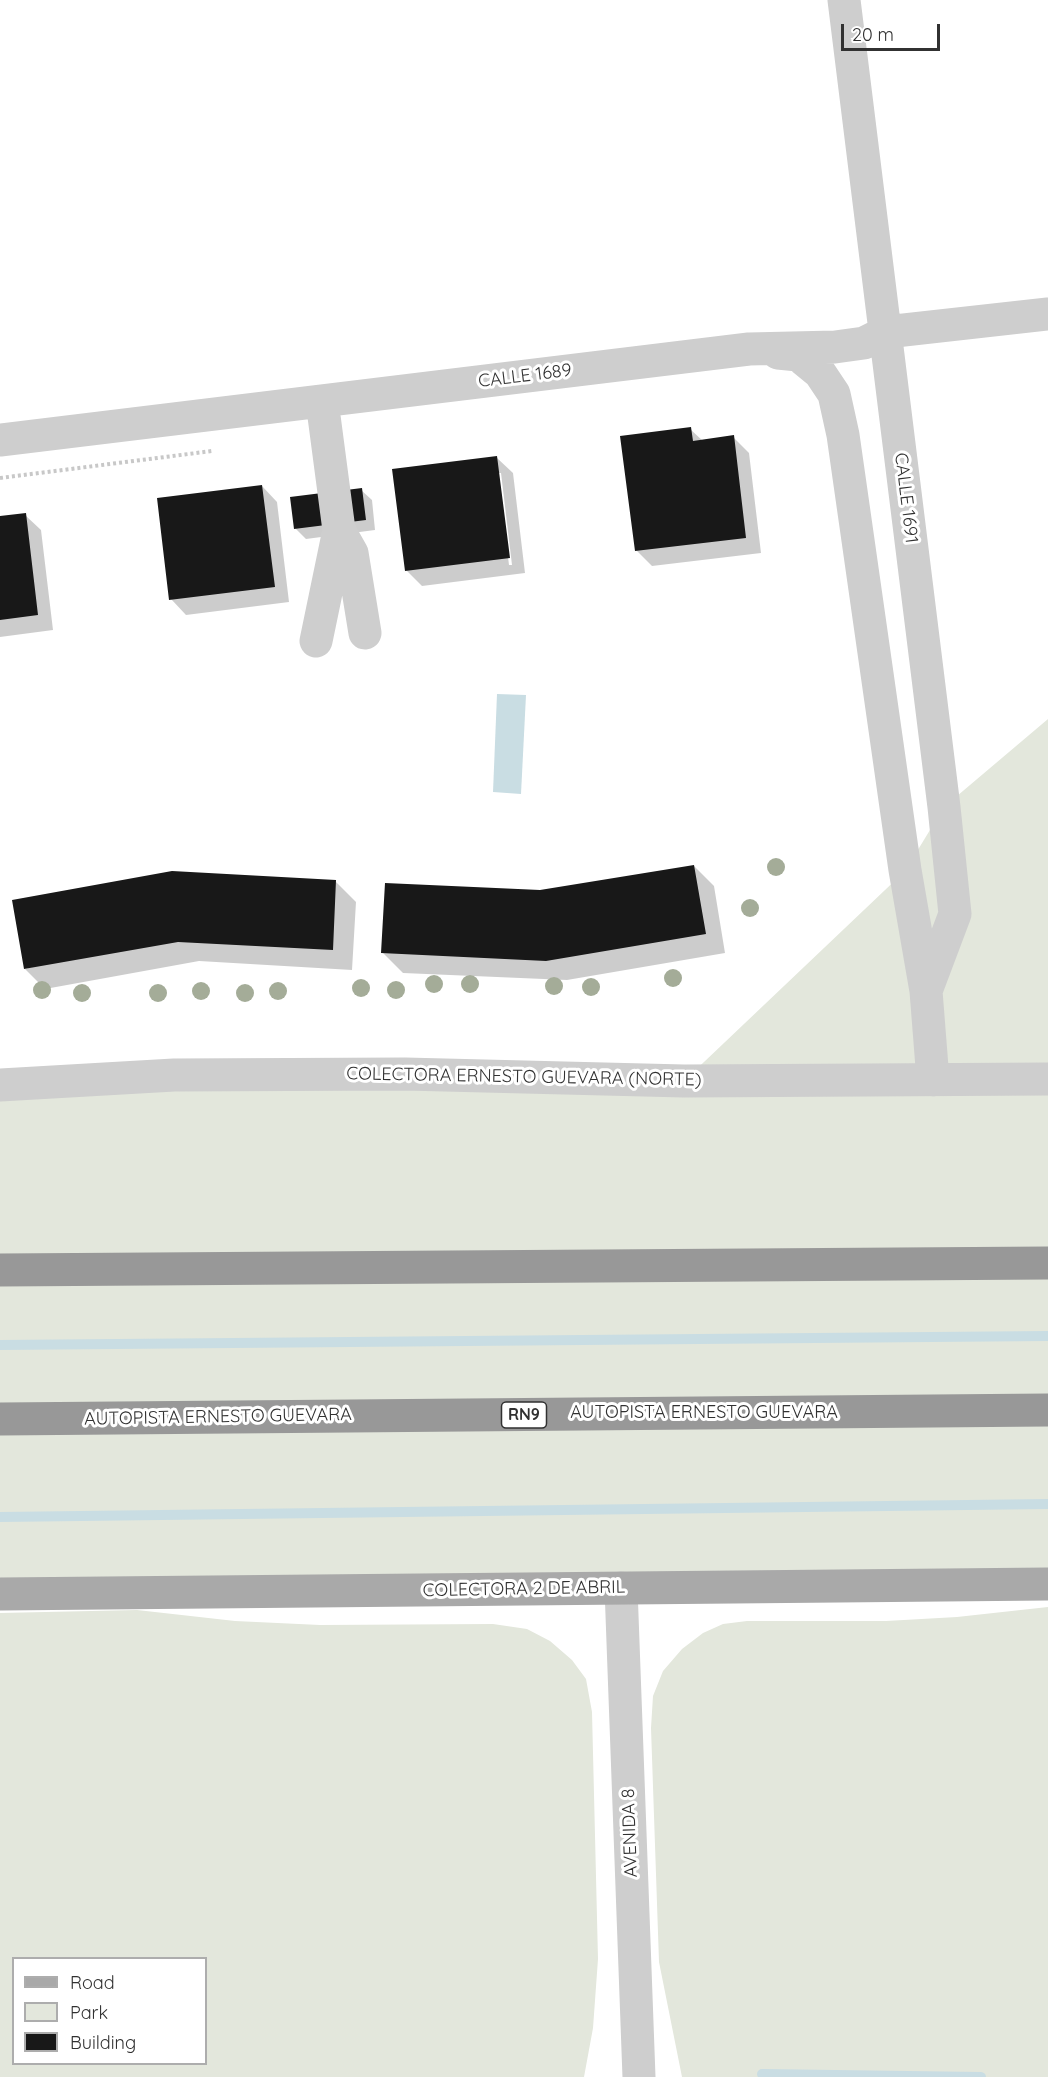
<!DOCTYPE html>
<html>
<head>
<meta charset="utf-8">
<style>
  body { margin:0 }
  #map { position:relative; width:1048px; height:2077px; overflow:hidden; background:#fff; font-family:Quicksand,sans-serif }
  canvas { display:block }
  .legend { position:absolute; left:12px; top:1957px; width:195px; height:108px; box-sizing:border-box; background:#fff; border:2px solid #adadad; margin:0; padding:8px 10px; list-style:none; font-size:18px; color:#313131 }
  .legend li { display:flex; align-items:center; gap:12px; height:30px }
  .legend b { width:30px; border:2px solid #adadad }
  .scale { position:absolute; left:841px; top:24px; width:99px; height:27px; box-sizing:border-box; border:3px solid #313131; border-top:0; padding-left:8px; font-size:18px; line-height:21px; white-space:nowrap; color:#313131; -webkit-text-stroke:4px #fff; paint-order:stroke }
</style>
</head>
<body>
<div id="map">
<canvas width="1048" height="2077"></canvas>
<ul class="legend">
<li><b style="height:8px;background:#a9a9a9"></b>Road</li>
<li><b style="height:16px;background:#e3e7dc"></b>Park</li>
<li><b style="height:16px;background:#181818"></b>Building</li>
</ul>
<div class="scale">20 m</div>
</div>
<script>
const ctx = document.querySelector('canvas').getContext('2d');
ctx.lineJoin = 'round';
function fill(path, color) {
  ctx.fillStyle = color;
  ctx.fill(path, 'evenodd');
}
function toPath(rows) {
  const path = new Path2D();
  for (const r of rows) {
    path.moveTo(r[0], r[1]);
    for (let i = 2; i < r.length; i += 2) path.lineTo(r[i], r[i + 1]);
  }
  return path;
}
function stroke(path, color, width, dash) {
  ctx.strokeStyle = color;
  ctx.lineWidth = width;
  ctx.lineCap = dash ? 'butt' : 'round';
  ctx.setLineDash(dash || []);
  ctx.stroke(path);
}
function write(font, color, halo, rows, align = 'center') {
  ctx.font = font + ' Quicksand,sans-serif';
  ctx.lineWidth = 6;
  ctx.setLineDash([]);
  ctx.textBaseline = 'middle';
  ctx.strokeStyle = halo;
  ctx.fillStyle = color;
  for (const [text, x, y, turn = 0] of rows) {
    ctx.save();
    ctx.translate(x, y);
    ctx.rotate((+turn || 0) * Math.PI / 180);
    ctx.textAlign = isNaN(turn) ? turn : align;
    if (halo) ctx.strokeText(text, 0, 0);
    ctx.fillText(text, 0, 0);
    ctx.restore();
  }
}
fill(toPath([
  [1048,719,1048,1584,0,1594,0,1085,684,1081,905,871,944,807],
  [1048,1607,1048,2077,682,2077,659,1962,651,1728,653,1696,663,1671,682,1649,703,1633,723,1624,747,1621,886,1621,957,1617],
  [137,1610,235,1621,320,1625,493,1624,527,1629,550,1641,572,1660,586,1679,592,1712,598,1959,593,2028,584,2077,0,2077,0,1613],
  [206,1958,206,2064,14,2064,14,1958]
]), '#e3e7dc');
fill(toPath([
  [497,694,526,695,521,794,493,792]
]), '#c9dde3');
fill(toPath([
  [690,429,703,441,733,437,749,453,761,553,652,566,636,550],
  [497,458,513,473,525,573,422,586,406,570],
  [498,473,501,473,512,565,509,565],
  [262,486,277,502,289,602,186,615,171,599],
  [361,490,372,500,375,530,306,539,295,528],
  [25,515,41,530,53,630,0,637,0,518],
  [694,866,714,886,725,953,567,980,403,973,383,953,540,892],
  [336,882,356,902,352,970,199,961,45,989,25,969]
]), '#0003');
stroke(toPath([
  [0,1345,1048,1336],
  [0,1517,1048,1504],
  [762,2074,981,2077]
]), '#c9dde3', 10);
fill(toPath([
  [691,427,693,441,734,435,746,538,635,551,620,436],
  [497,456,510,558,405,571,392,469],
  [262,485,275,587,169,600,157,498],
  [362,488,366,520,294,529,290,497],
  [26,513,38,615,0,620,0,516],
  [694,865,706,934,546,961,381,953,385,883,540,890],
  [172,871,336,880,333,950,178,942,24,969,12,900]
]), '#181818');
stroke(toPath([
  [0,478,212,451]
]), '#c8c8c8', 4, [3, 3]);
stroke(toPath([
  [844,0,944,807,955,914,926,991],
  [778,353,798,355,820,373,834,394,843,435,905,870,926,991,933,1080],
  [0,440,749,349,835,347,864,343,886,332,1048,314],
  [339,530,352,553,365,633],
  [316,641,339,530,322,401],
  [0,1085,174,1075,405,1074,684,1081,1048,1079],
  [621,1588,639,2077]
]), '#cecece', 33);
stroke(toPath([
  [0,1594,1048,1584]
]), '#a9a9a9', 33);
stroke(toPath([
  [0,1270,1048,1263],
  [0,1419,1048,1410]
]), '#989898', 33);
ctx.fillStyle = '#a4ac98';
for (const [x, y] of [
  [776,867],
  [750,908],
  [673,978],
  [434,984],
  [470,984],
  [554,986],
  [591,987],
  [361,988],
  [42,990],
  [396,990],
  [201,991],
  [278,991],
  [82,993],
  [158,993],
  [245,993]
]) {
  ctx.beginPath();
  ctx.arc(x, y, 9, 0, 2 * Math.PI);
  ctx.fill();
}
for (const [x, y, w] of [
  [524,1415,45]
]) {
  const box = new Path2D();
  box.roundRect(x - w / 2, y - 13, w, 26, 4.5);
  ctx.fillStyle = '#fff';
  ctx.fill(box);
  stroke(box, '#313131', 1.5);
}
write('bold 16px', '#313131', null, [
  ["RN9",524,1415]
]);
write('18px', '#313131', '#fff', [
  ["CALLE 1689",525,376,-7],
  ["CALLE 1691",906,498,83],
  ["COLECTORA ERNESTO GUEVARA (NORTE)",524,1077,1],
  ["AUTOPISTA ERNESTO GUEVARA",704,1413],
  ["AUTOPISTA ERNESTO GUEVARA",218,1417,-1],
  ["COLECTORA 2 DE ABRIL",524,1589,-1],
  ["AVENIDA 8",630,1833,-92]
]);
</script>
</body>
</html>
